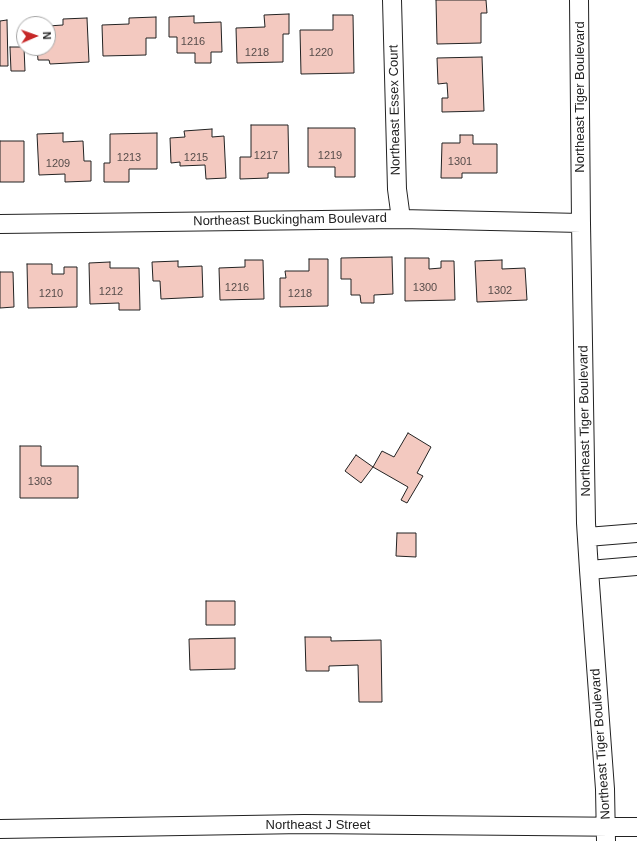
<!DOCTYPE html>
<html>
<head>
<meta charset="utf-8">
<style>
  body { margin:0 }
  #map { position:relative; width:637px; height:841px; overflow:hidden; background:#fff; font-family:Arial,sans-serif }
  canvas { display:block }
  .north { position:absolute; left:16px; top:16px; width:40px; height:40px; box-sizing:border-box; background:#fff; border:1px solid #a7a7a7; border-radius:50%; rotate:88deg; font-size:11px; font-weight:700; line-height:16px; text-align:center; color:#222 }
  .north::after { content:''; display:block; margin:auto; width:14px; height:18px; background:#c62828; clip-path:polygon(50% 0,100% 100%,50% 72%,0 100%) }
</style>
</head>
<body>
<div id="map">
<canvas width="637" height="841"></canvas>
<div class="north">N</div>
</div>
<script>
const ctx = document.querySelector('canvas').getContext('2d');
ctx.lineJoin = 'round';
function fill(path, color) {
  ctx.fillStyle = color;
  ctx.fill(path, 'evenodd');
}
function toPath(rows) {
  const path = new Path2D();
  for (const r of rows) {
    path.moveTo(r[0], r[1]);
    for (let i = 2; i < r.length; i += 2) path.lineTo(r[i], r[i + 1]);
  }
  return path;
}
function stroke(path, color, width, dash) {
  ctx.strokeStyle = color;
  ctx.lineWidth = width;
  ctx.lineCap = dash ? 'butt' : 'round';
  ctx.setLineDash(dash || []);
  ctx.stroke(path);
}
function write(font, color, halo, rows, align = 'center') {
  ctx.font = font + ' Arial,sans-serif';
  ctx.lineWidth = 3;
  ctx.setLineDash([]);
  ctx.textBaseline = 'middle';
  ctx.strokeStyle = halo;
  ctx.fillStyle = color;
  for (const [text, x, y, turn = 0] of rows) {
    ctx.save();
    ctx.translate(x, y);
    ctx.rotate((+turn || 0) * Math.PI / 180);
    ctx.textAlign = isNaN(turn) ? turn : align;
    if (halo) ctx.strokeText(text, 0, 0);
    ctx.fillText(text, 0, 0);
    ctx.restore();
  }
}
const building = toPath([
  [436,0,486,0,487,13,481,13,481,43,437,44,436,0],
  [289,14,289,34,283,34,283,62,237,63,236,28,265,27,264,15,289,14],
  [333,15,353,15,354,73,301,74,300,30,333,30,333,15],
  [194,16,194,23,221,22,222,52,211,52,211,63,195,63,195,53,177,53,177,37,169,37,169,17,194,16],
  [156,17,156,38,146,38,146,55,103,56,102,25,129,24,129,18,156,17],
  [87,18,89,62,50,64,49,60,38,60,37,48,48,48,48,26,63,25,63,19,87,18],
  [7,20,8,66,0,66,0,21,7,20],
  [10,47,24,47,25,71,11,71,10,47],
  [482,57,484,111,442,112,442,98,448,98,447,83,438,84,437,58,482,57],
  [251,125,288,125,289,173,268,173,268,178,240,179,240,157,251,157,251,125],
  [308,128,355,128,355,177,335,177,335,167,308,167,308,128],
  [212,129,212,137,224,136,226,178,206,179,205,165,180,166,180,162,171,163,170,138,185,137,184,131,212,129],
  [63,133,63,142,83,141,84,161,91,161,91,181,65,182,65,174,39,175,37,134,63,133],
  [157,133,157,169,129,169,129,182,104,182,104,163,110,163,110,134,157,133],
  [460,135,473,135,473,144,497,144,497,173,462,173,462,178,441,178,442,143,460,143,460,135],
  [0,141,24,141,24,182,0,182,0,141],
  [392,257,393,294,374,295,374,303,361,303,360,295,351,295,351,279,341,279,341,258,392,257],
  [405,258,429,258,429,269,441,268,441,261,454,261,455,300,405,301,405,258],
  [309,259,328,259,328,306,280,307,280,278,286,278,285,271,309,271,309,259],
  [245,260,263,260,264,299,220,300,219,268,245,267,245,260],
  [502,260,502,269,525,268,527,300,477,302,475,261,502,260],
  [178,261,178,267,202,266,203,297,161,299,160,281,153,281,152,262,178,261],
  [110,262,110,268,139,268,140,310,119,310,119,303,90,304,89,263,110,262],
  [27,264,52,264,52,274,64,274,64,267,77,267,77,307,28,308,27,264],
  [0,272,13,272,14,307,0,308,0,272],
  [408,433,431,447,417,473,423,476,407,503,401,500,408,487,373,467,382,451,394,457,408,433],
  [20,446,41,446,41,466,78,466,78,498,20,498,20,446],
  [356,455,373,467,361,483,345,471,356,455],
  [397,533,416,533,416,557,396,556,397,533],
  [206,601,235,601,235,625,206,625,206,601],
  [305,637,331,637,331,641,381,640,382,702,359,702,358,665,329,666,329,671,306,671,305,637],
  [235,638,235,669,190,670,189,639,235,638]
]);
fill(building, '#f3c9c0');
stroke(building, '#222', 1);
const minor = toPath([
  [392,0,397,189,401,219],
  [579,0,581,223,586,523,589,570,605,789,606,841],
  [0,224,401,219,581,223],
  [587,537,637,533],
  [589,570,637,566],
  [0,829,304,824,637,827]
]);
stroke(minor, '#222', 20);
stroke(minor, '#fff', 18);
write('11px', '#564c4a', null, [
  ["1216",193,42],
  ["1218",257,53],
  ["1220",321,53],
  ["1217",266,156],
  ["1219",330,156],
  ["1213",129,158],
  ["1215",196,158],
  ["1301",460,162],
  ["1209",58,164],
  ["1216",237,288],
  ["1300",425,288],
  ["1302",500,291],
  ["1212",111,292],
  ["1210",51,294],
  ["1218",300,294],
  ["1303",40,482]
]);
write('13px', '#222', '#fff', [
  ["Northeast Tiger Boulevard",580,97,-90],
  ["Northeast Essex Court",395,110,-91],
  ["Northeast Buckingham Boulevard",290,220,-1],
  ["Northeast Tiger Boulevard",585,421,-91],
  ["Northeast Tiger Boulevard",601,744,-94],
  ["Northeast J Street",318,825]
]);
</script>
</body>
</html>
